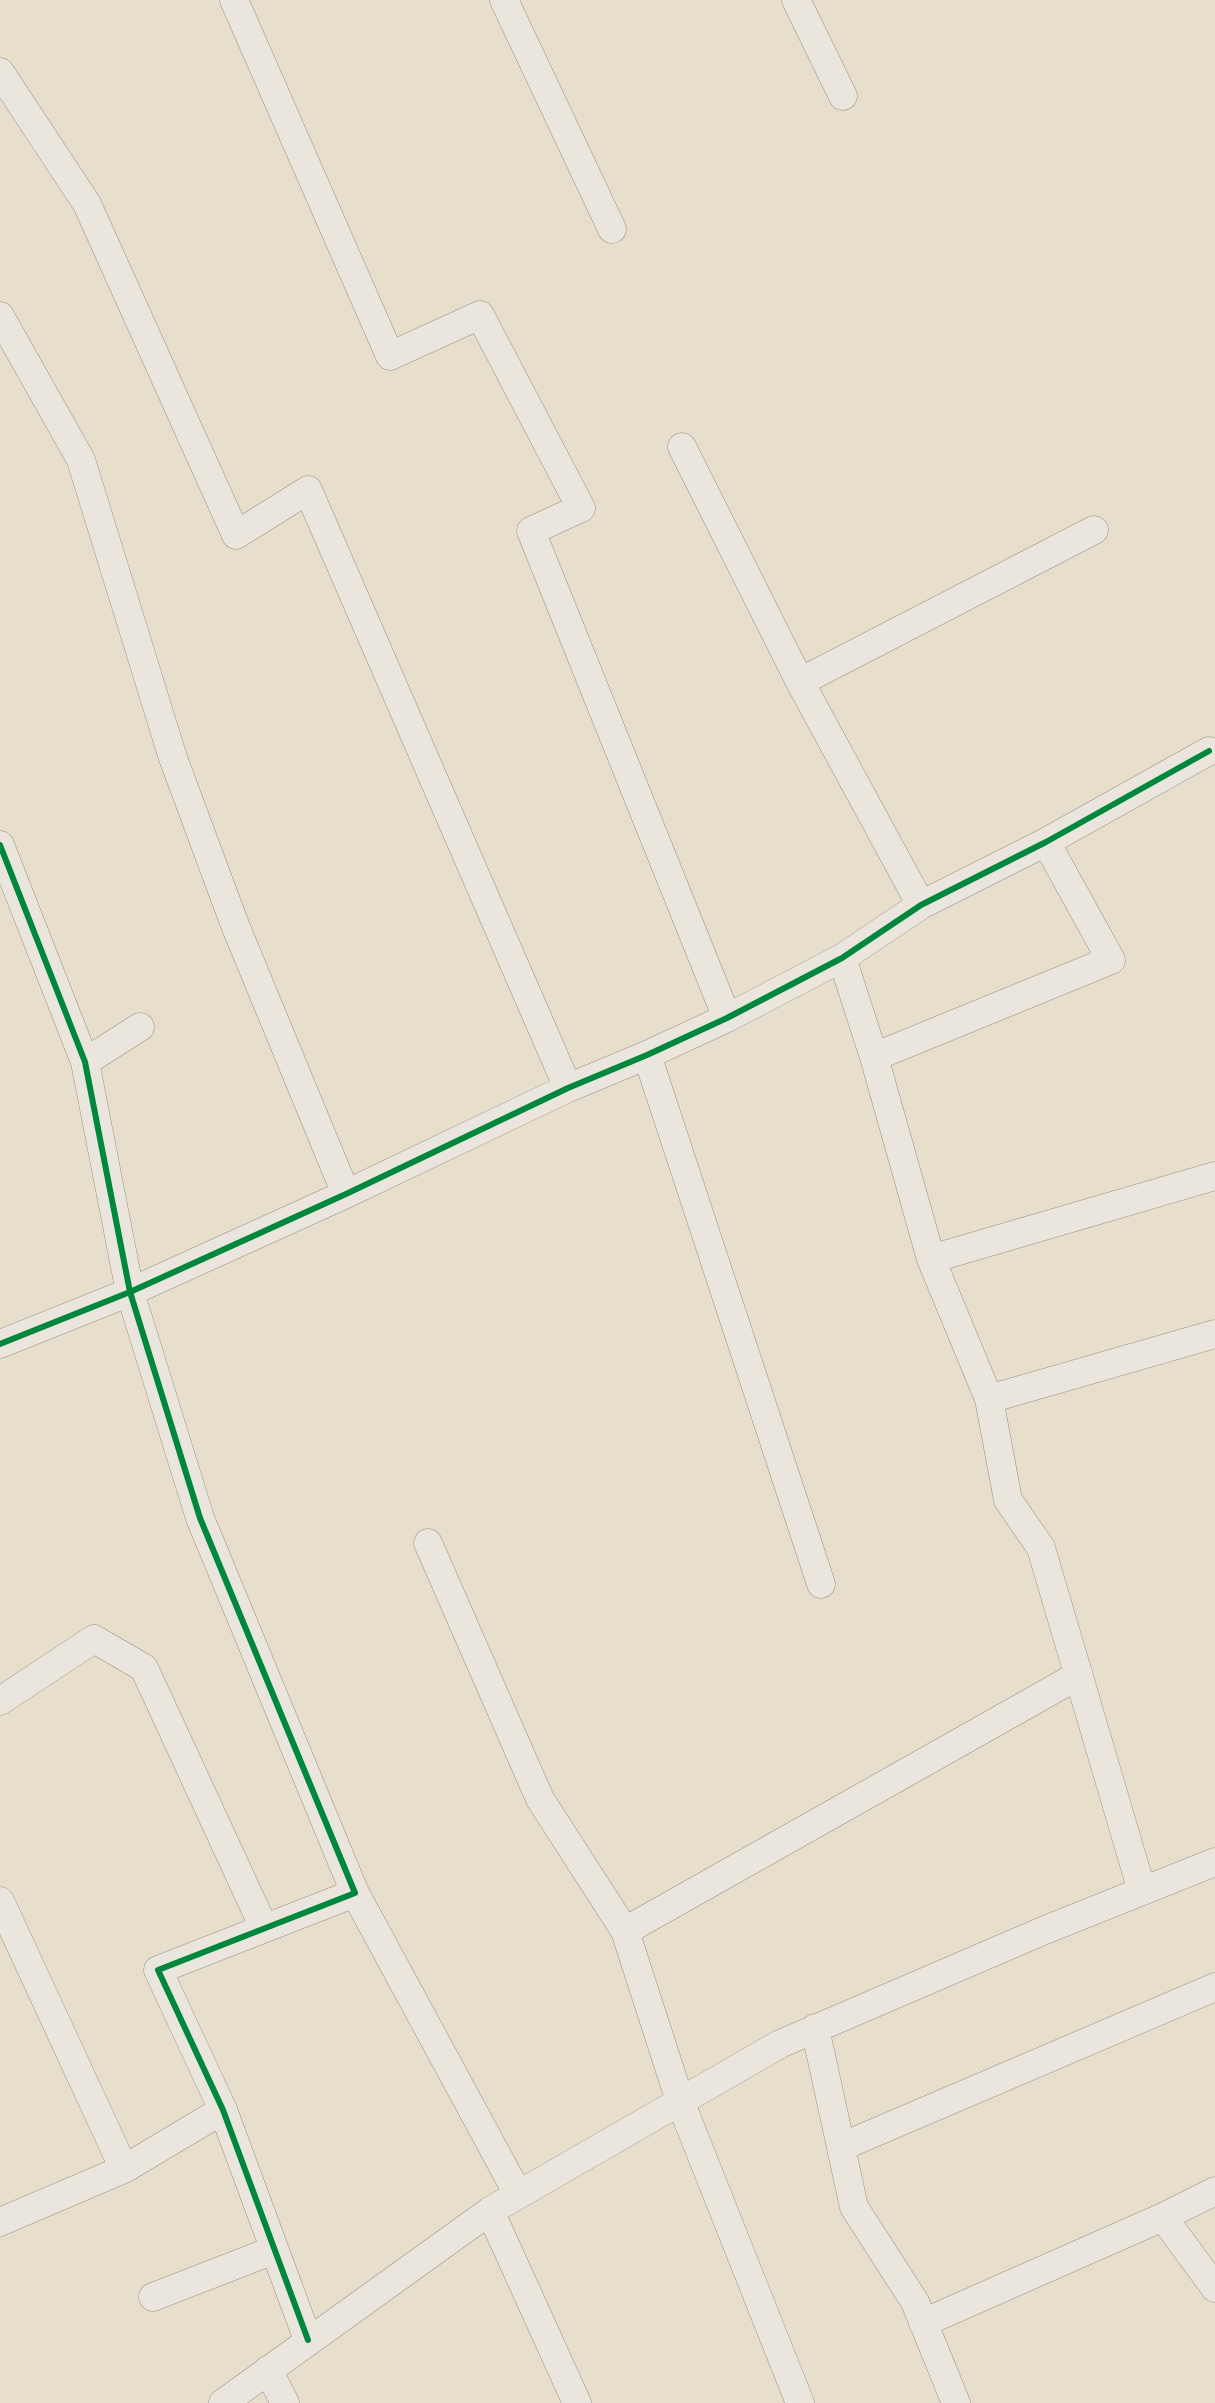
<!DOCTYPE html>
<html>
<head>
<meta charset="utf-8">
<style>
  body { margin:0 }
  canvas { display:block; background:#e7decb }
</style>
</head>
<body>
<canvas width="1215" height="2403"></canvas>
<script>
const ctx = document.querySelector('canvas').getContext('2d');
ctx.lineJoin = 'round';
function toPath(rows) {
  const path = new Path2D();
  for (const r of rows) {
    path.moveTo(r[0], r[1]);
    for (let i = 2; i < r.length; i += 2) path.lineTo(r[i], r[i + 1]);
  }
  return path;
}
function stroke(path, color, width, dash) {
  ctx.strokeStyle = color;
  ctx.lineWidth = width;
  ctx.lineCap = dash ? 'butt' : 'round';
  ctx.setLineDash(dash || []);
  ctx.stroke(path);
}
const street = toPath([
  [234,0,390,356,480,315,581,508,531,531,727,1018],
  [504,0,612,229],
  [796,0,843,96],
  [0,72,87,204,236,535,308,490,568,1088],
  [0,316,81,460,173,758,235,925,346,1194],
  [682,447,800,682,921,905],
  [800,682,1094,530],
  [0,845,85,1062,130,1292,200,1518,355,1893,158,1970,223,2110,308,2340],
  [842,958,874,1057,931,1259,989,1399,1008,1500,1041,1548,1142,1891],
  [647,1055,821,1584],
  [874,1057,1111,960,1046,842],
  [85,1062,140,1027],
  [931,1259,1215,1176],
  [0,1344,130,1292,346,1194,568,1088,647,1055,727,1018,842,958,921,905,1046,842,1209,751],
  [989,1399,1215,1334],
  [428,1543,540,1799,625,1931,680,2101,800,2403],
  [0,1701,94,1639,144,1668,264,1928],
  [355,1893,518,2194],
  [0,1901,124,2169],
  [625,1931,1079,1675],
  [815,2028,854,2207,915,2302,956,2403],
  [841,2147,1215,1987],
  [490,2211,577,2403],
  [1163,2217,1215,2191],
  [0,2222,124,2169,223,2110],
  [153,2297,274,2250],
  [923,2323,1163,2217,1215,2288],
  [268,2370,285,2403],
  [223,2403,490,2211,780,2044,1045,1930,1215,1862]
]);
stroke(street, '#989082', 29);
stroke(street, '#ebe6dd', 28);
stroke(toPath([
  [0,845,85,1062,130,1292,200,1518,355,1893,158,1970,223,2110,308,2340],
  [0,1344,130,1292,346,1194,568,1088,647,1055,727,1018,842,958,921,905,1046,842,1209,751]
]), '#00873e', 6);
</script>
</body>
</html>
